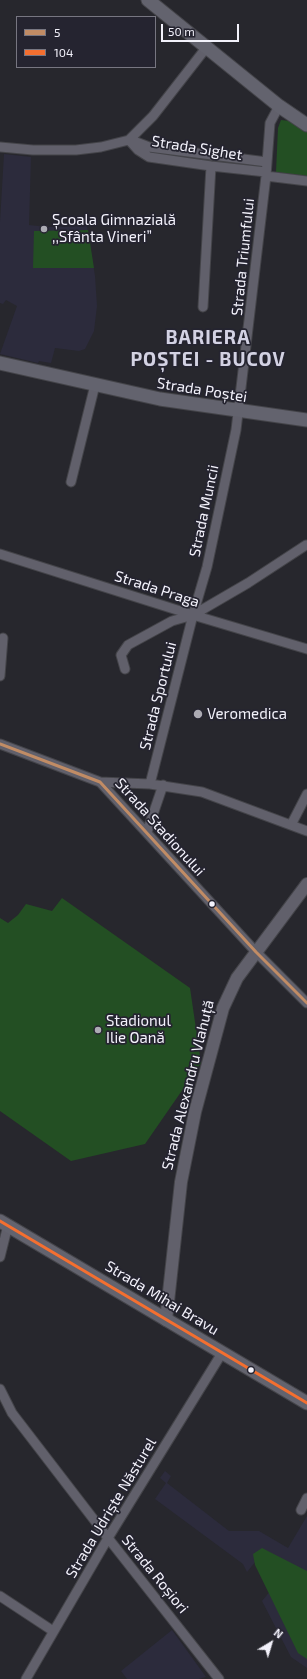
<!DOCTYPE html>
<html>
<head>
<meta charset="utf-8">
<style>
  body { margin:0 }
  #map { position:relative; width:307px; height:1679px; overflow:hidden; background:#27272d; font-family:"Exo 2",sans-serif }
  canvas { display:block }
  .legend { position:absolute; left:16px; top:16px; width:140px; height:52px; box-sizing:border-box; background:#252430; border:1px solid #777681; margin:0; padding:5px 7px; list-style:none; font-size:12px; color:#f3f2fb }
  .legend li { display:flex; align-items:center; gap:8px; height:20px }
  .legend b { width:20px; border:1px solid #777681 }
  .north { position:absolute; left:251px; top:1623px; width:40px; height:40px; -webkit-text-stroke:3px #252430; paint-order:stroke; rotate:38deg; font-size:11px; font-weight:700; line-height:16px; text-align:center; color:#f3f2fb }
  .north::after { content:''; display:block; margin:auto; width:14px; height:18px; background:#f3f2fb; clip-path:polygon(50% 0,100% 100%,50% 72%,0 100%) }
  .scale { position:absolute; left:161px; top:24px; width:78px; height:18px; box-sizing:border-box; border:2px solid #f3f2fb; border-top:0; padding-left:5px; font-size:12px; line-height:14px; white-space:nowrap; color:#f3f2fb; -webkit-text-stroke:3px #252430; paint-order:stroke }
</style>
</head>
<body>
<div id="map">
<canvas width="307" height="1679"></canvas>
<ul class="legend">
<li><b style="height:5px;background:#c18c65"></b>5</li>
<li><b style="height:5px;background:#f46f30"></b>104</li>
</ul>
<div class="north">N</div>
<div class="scale">50 m</div>
</div>
<script>
const ctx = document.querySelector('canvas').getContext('2d');
ctx.lineJoin = 'round';
function fill(path, color) {
  ctx.fillStyle = color;
  ctx.fill(path, 'evenodd');
}
function toPath(rows) {
  const path = new Path2D();
  for (const r of rows) {
    path.moveTo(r[0], r[1]);
    for (let i = 2; i < r.length; i += 2) path.lineTo(r[i], r[i + 1]);
  }
  return path;
}
function stroke(path, color, width, dash) {
  ctx.strokeStyle = color;
  ctx.lineWidth = width;
  ctx.lineCap = dash ? 'butt' : 'round';
  ctx.setLineDash(dash || []);
  ctx.stroke(path);
}
function write(font, color, halo, rows, align = 'center') {
  ctx.font = font + ' "Exo 2",sans-serif';
  ctx.lineWidth = 3.5;
  ctx.setLineDash([]);
  ctx.textBaseline = 'middle';
  ctx.strokeStyle = halo;
  ctx.fillStyle = color;
  for (const [text, x, y, turn = 0] of rows) {
    ctx.save();
    ctx.translate(x, y);
    ctx.rotate((+turn || 0) * Math.PI / 180);
    ctx.textAlign = isNaN(turn) ? turn : align;
    if (halo) ctx.strokeText(text, 0, 0);
    ctx.fillText(text, 0, 0);
    ctx.restore();
  }
}
fill(toPath([
  [4,154,31,157,29,225,47,227,87,226,95,276,97,306,94,331,85,349,79,351,55,348,51,363,39,361,38,363,0,354,17,306,6,300,3,304,0,303,0,222],
  [165,1471,171,1476,167,1483,229,1531,259,1531,288,1548,307,1516,307,1668,291,1657,262,1601,290,1567,260,1556,247,1572,243,1564,155,1499,166,1483,160,1478],
  [172,1630,206,1677,199,1679,127,1679,121,1671]
]), '#2c2b3c');
fill(toPath([
  [281,120,290,121,307,131,307,176,276,172,278,128],
  [88,230,94,268,33,268,34,231],
  [62,898,190,988,201,1063,145,1144,71,1161,0,1111,0,918,8,923,18,915,26,904,52,911],
  [262,1548,307,1571,307,1659,298,1653,255,1565,253,1554]
]), '#234f23');
const minor = toPath([
  [129,140,138,150,149,157,211,166,266,172],
  [131,140,149,147,267,162],
  [0,147,33,150,76,150,101,147,129,140,153,116,206,48],
  [266,176,307,181],
  [203,307,211,166],
  [71,482,95,385],
  [0,554,193,615,307,649],
  [125,669,121,655,128,645,172,621,193,615,248,583,306,545],
  [0,676,3,638],
  [0,744,100,782,256,952,307,1003],
  [100,782,150,784,202,792,307,831],
  [150,784,193,615,207,567,236,430,266,176,270,123,279,106],
  [291,825,307,794],
  [147,832,163,785],
  [0,1257,8,1225],
  [0,1389,12,1413,108,1538,219,1679],
  [301,1510,307,1498],
  [0,1596,53,1631],
  [26,1679,108,1538,222,1353]
]);
const tertiary = toPath([
  [166,1320,181,1182,195,1112,223,1008,237,978,307,884]
]);
const secondary = toPath([
  [148,0,279,106,307,125],
  [0,363,160,399,307,420],
  [0,1221,307,1403]
]);
stroke(minor, '#444449', 11);
stroke(tertiary, '#444449', 14);
stroke(secondary, '#444449', 15);
stroke(minor, '#61606b', 9);
stroke(tertiary, '#61606b', 12);
stroke(secondary, '#63636e', 13);
stroke(toPath([
  [0,744,100,782,256,952,307,1003]
]), '#c18c65', 3);
stroke(toPath([
  [0,1221,307,1403]
]), '#f46f30', 3);
for (const [x, y, r, color] of [
  [44,229,4,"#acabb3"],
  [198,714,5,"#acabb3"],
  [212,904,3.5,"#f3f2fb"],
  [98,1030,4,"#acabb3"],
  [251,1370,3.5,"#f3f2fb"]
]) {
  const dot = new Path2D();
  dot.arc(x, y, r, 0, 2 * Math.PI);
  ctx.fillStyle = color;
  ctx.fill(dot);
  stroke(dot, '#252430', 1.5);
}
write('15px', '#f3f2fb', '#252430', [
  ["Strada Sighet",197,148,9],
  ["Strada Triumfului",243,257,-84],
  ["Strada Poștei",202,390,9],
  ["Strada Muncii",204,511,-78],
  ["Strada Praga",157,589,18],
  ["Strada Sportului",158,696,-76],
  ["Strada Stadionului",160,827,48],
  ["Strada Alexandru Vlahuță",188,1085,-76],
  ["Strada Mihai Bravu",162,1298,31],
  ["Strada Udriște Năsturel",111,1508,-59],
  ["Strada Roșiori",155,1574,51]
]);
write('15px', '#f3f2fb', '#252430', [
  ["Școala Gimnazială",52,220],
  [",,Sfânta Vineri”",52,237],
  ["Veromedica",207,714],
  ["Stadionul",106,1021],
  ["Ilie Oană",106,1038]
], 'left');
ctx.letterSpacing = '1px';
write('bold 19px', '#d3d2e3', '#252430', [
  ["BARIERA",208,338],
  ["POȘTEI - BUCOV",208,360]
]);
ctx.letterSpacing = '0px';
</script>
</body>
</html>
